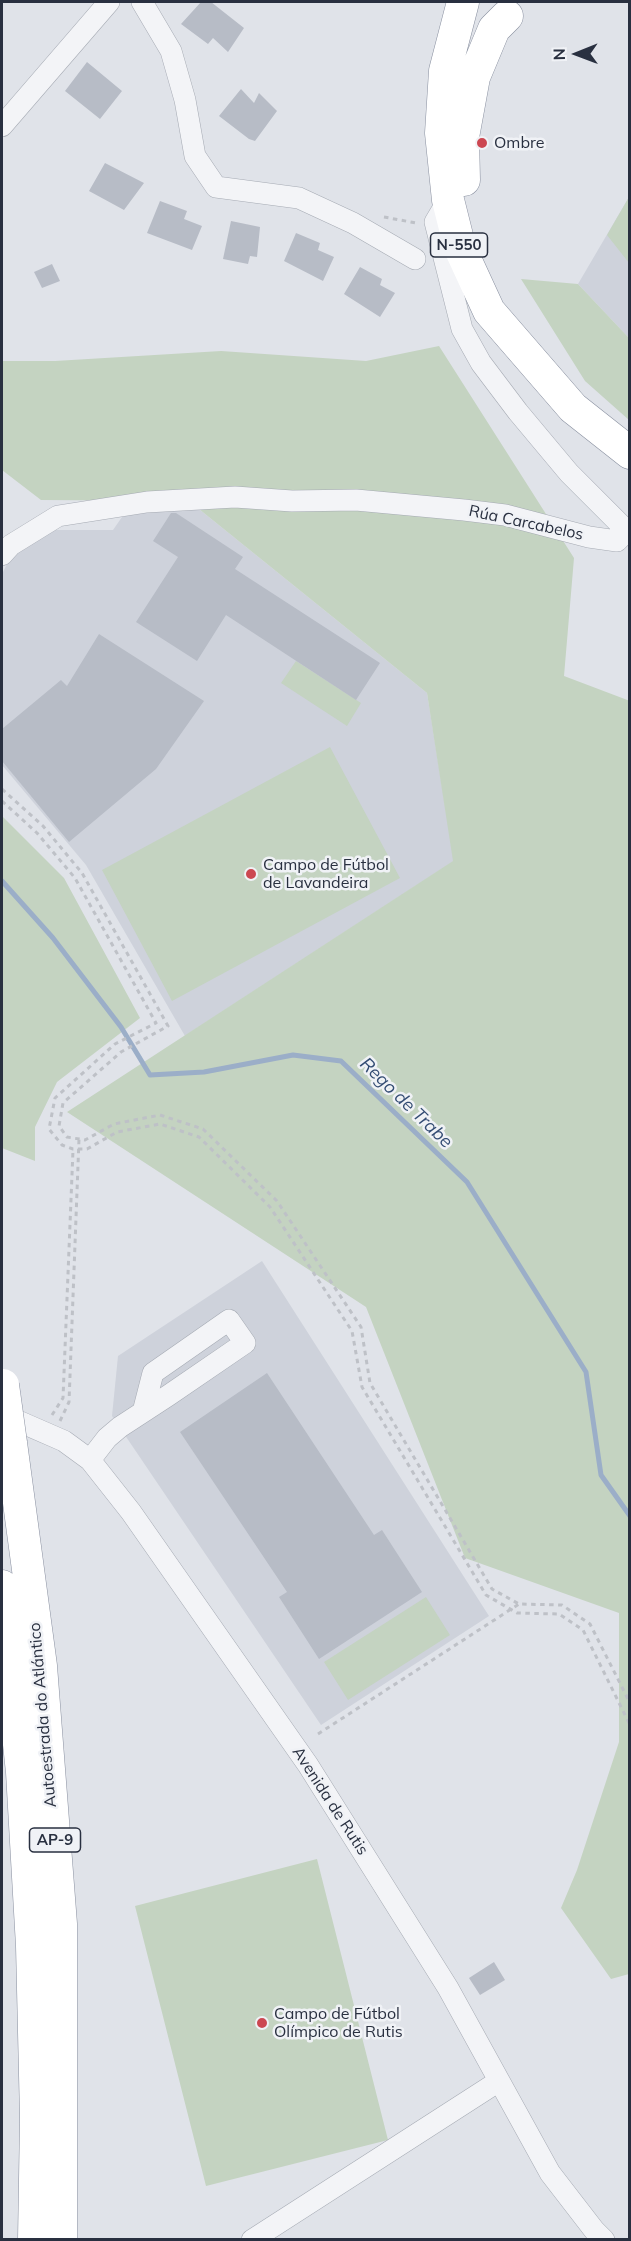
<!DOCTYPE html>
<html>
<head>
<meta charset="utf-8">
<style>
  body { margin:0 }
  #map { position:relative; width:631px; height:2241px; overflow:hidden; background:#e0e3e9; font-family:Mulish,sans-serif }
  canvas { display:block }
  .frame { position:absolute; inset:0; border:3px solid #293040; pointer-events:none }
  .north { position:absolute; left:547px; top:24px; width:60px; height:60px; -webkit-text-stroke:4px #f0f2f6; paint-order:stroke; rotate:269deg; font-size:16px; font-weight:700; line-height:24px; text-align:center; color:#293040 }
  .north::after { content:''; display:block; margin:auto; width:21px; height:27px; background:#293040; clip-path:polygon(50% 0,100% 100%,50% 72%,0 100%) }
</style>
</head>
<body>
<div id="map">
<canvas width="631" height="2241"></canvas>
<div class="frame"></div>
<div class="north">N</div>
</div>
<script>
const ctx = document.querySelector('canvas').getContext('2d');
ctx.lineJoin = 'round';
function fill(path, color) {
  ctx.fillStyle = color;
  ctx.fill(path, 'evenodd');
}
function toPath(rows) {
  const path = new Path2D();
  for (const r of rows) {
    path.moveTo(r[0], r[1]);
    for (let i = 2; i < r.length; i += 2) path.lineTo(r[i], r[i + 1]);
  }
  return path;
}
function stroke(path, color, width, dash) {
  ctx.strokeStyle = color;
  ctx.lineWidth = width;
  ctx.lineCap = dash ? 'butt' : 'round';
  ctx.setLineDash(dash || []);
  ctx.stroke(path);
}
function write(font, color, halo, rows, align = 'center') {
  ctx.font = font + ' Mulish,sans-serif';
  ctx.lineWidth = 5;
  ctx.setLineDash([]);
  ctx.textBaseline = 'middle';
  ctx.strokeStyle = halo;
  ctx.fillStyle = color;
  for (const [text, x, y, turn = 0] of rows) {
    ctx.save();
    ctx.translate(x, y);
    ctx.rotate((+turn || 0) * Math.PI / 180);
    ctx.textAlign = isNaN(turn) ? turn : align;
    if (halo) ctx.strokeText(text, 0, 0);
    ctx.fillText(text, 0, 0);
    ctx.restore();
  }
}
fill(toPath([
  [629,197,629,338,578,284],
  [171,501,189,501,427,693,454,861,185,1036,86,865,2,765,2,574,12,554,44,530,113,530,122,517],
  [262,1261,489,1616,321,1725,112,1416,118,1356]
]), '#ced2db');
fill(toPath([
  [629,197,629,263,607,235],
  [521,279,578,284,629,338,629,420,585,381],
  [439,346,574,558,564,676,630,701,629,1974,611,1979,561,1908,577,1870,619,1742,619,1613,465,1558,366,1307,67,1112,453,861,427,693,189,501,41,500,2,470,2,361,55,361,221,351,366,361],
  [296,661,361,703,347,726,281,683],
  [330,747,400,878,172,1001,102,870],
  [2,816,64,878,140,1018,57,1082,35,1127,35,1161,2,1148],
  [426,1597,450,1635,348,1700,324,1662],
  [317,1859,388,2140,206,2186,135,1906]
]), '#c4d3c1');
stroke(toPath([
  [2,881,53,938,121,1027,150,1075,204,1072,293,1055,341,1061,467,1182,586,1372,601,1475,630,1516]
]), '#9baec8', 5);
fill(toPath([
  [201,2,211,2,244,28,228,52,213,38,208,44,181,24],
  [87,62,122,91,100,119,65,91],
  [241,89,254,103,259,93,277,111,255,141,249,139,219,116],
  [105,163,144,183,124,210,89,191],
  [160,201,187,211,184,219,202,226,192,250,147,233],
  [231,221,260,227,257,257,250,256,248,264,223,259],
  [296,233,320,243,318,250,334,257,323,281,284,261],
  [52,264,60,281,42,288,34,272],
  [360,267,382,279,380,285,395,293,380,317,344,294],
  [171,513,176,513,243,557,235,569,380,663,356,700,226,615,197,661,136,622,178,557,153,541],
  [99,634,204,701,156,769,69,842,2,761,2,729,61,680,67,686],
  [267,1373,374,1535,382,1530,422,1592,319,1659,279,1597,287,1592,180,1432],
  [494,1962,505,1980,480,1995,469,1978]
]), '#b7bcc6');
const minor = toPath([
  [142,2,171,51,185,100,195,156,216,187,299,198,353,223,415,259],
  [2,126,109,2],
  [2,555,11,545,58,516,147,502,235,497,292,501,356,500,464,510,505,515,589,537,617,541,627,531,569,473,518,412,481,363,462,329,435,222,448,200],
  [2,1414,64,1441,90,1460,131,1512,308,1765,448,1988,550,2173,594,2230,604,2240],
  [90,1460,107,1438,120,1427,143,1412,169,1395,245,1343,229,1320,153,1373,143,1412],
  [252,2240,499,2081]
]);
const highway = toPath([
  [463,2,445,71,441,133,448,200,460,248,489,311,573,408,630,453],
  [464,180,463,137,474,77,494,29,507,16],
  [11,1443,41,1666,61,1924,61,2240],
  [2,1586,22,1772,32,1946,36,2118,34,2240]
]);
stroke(minor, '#a5aab3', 22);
stroke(highway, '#888f9f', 33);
stroke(toPath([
  [384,217,416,223],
  [2,789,43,826,82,873,168,1026,121,1052,63,1103,59,1126,67,1137,85,1140,114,1124,160,1115,203,1129,277,1201,361,1327,370,1383,492,1589,519,1604,562,1605,590,1624,630,1703],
  [2,801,37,833,75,878,156,1023,115,1044,55,1098,49,1129,62,1145,73,1149,87,1149,117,1132,160,1124,199,1137,270,1207,352,1331,362,1387,486,1595,517,1613,559,1614,583,1630,630,1725],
  [52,1415,63,1398,73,1150],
  [60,1421,69,1402,79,1139],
  [318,1734,519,1604]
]), '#bec1c7', 3, [4.5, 4.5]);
stroke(minor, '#f3f4f7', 21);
stroke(highway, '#fff', 32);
const highwayBridge = toPath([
  [3,1385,11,1443]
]);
stroke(highwayBridge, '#888f9f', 33, []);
stroke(highwayBridge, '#fff', 32);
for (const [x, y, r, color] of [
  [482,143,6,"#cc4751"],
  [251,874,6,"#cc4751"],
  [262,2023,6,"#cc4751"]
]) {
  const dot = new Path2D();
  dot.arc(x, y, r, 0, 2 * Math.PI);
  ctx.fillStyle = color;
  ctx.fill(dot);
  stroke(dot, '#f0f2f6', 2);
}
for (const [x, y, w] of [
  [459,245,57],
  [55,1840,51]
]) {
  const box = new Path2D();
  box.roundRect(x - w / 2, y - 12, w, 24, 4.5);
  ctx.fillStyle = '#f0f2f6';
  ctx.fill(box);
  stroke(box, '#293040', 1.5);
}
write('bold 15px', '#293040', null, [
  ["N-550",459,245],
  ["AP-9",55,1840]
]);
write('16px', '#293040', '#f0f2f6', [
  ["Ombre",494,143],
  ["Campo de Fútbol",263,865],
  ["de Lavandeira",263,883],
  ["Campo de Fútbol",274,2014],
  ["Olímpico de Rutis",274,2032]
], 'left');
write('16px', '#293040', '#f0f2f6', [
  ["Rúa Carcabelos",526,523,12],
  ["Autoestrada do Atlántico",43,1715,-95],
  ["Avenida de Rutis",330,1801,57]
]);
write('italic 18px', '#334c73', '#f0f2f6', [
  ["Rego de Trabe",406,1103,44]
]);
</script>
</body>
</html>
